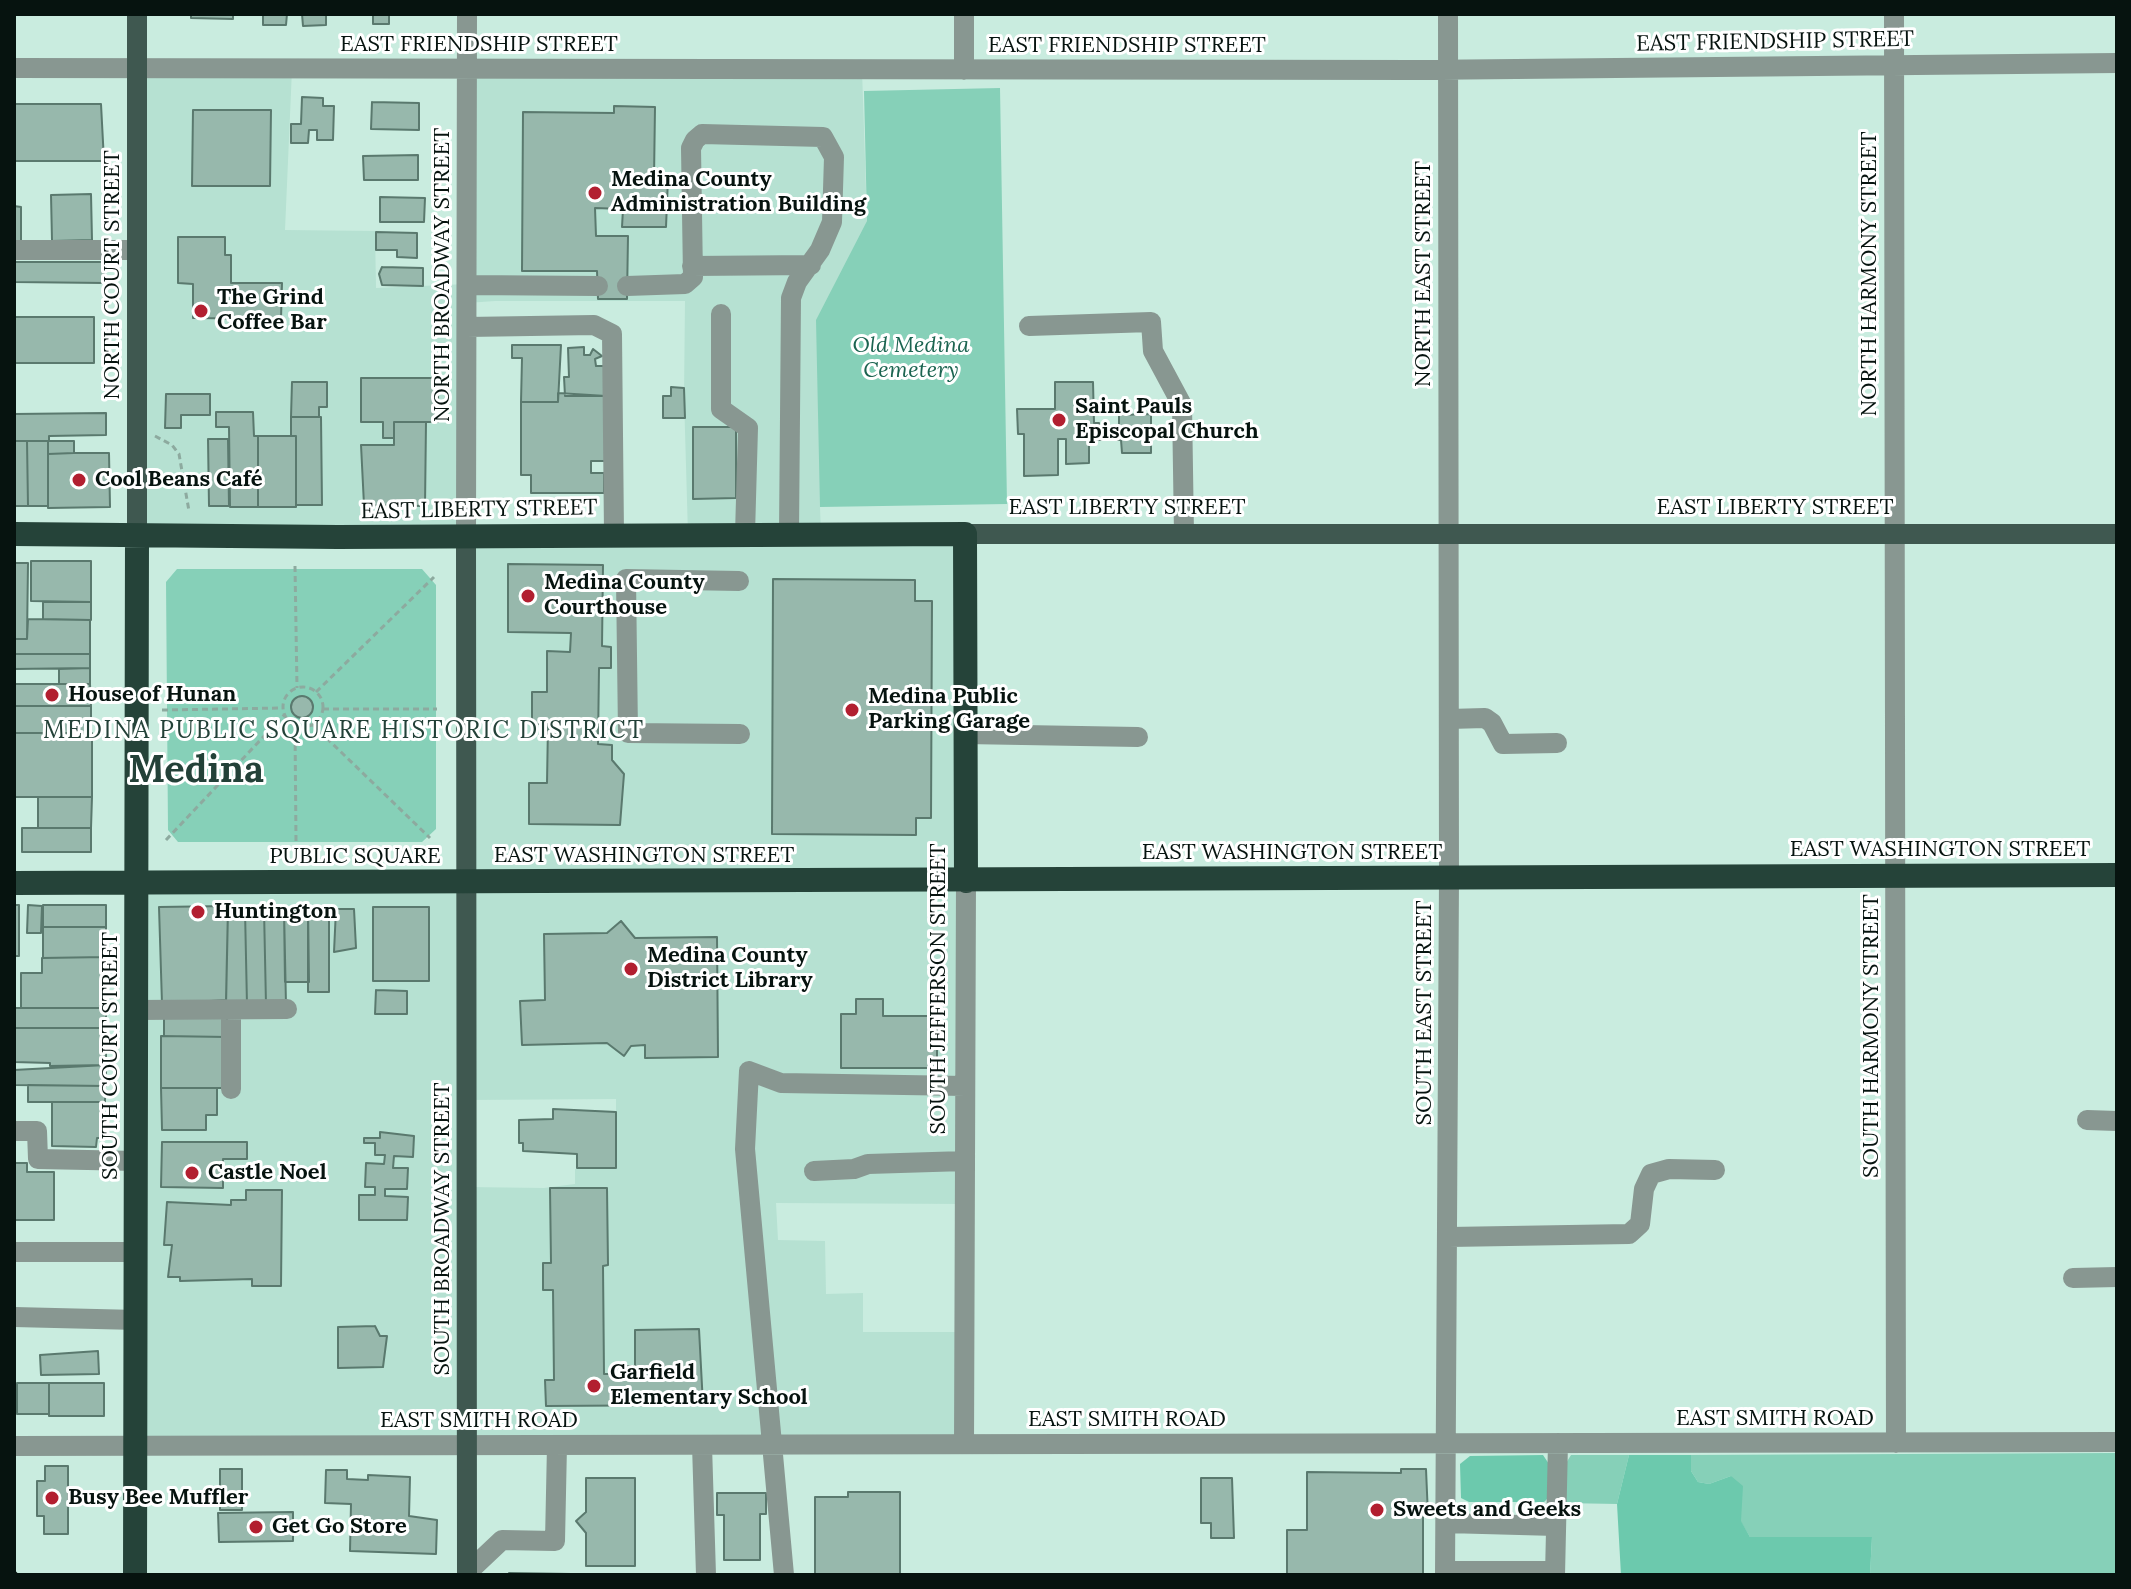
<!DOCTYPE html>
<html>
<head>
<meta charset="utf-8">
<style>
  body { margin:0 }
  #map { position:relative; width:2131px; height:1589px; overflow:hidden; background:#c9ecdf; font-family:Lora,serif }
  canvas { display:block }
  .frame { position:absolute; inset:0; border:16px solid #06130f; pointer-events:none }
</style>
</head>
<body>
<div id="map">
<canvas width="2131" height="1589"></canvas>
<div class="frame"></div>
</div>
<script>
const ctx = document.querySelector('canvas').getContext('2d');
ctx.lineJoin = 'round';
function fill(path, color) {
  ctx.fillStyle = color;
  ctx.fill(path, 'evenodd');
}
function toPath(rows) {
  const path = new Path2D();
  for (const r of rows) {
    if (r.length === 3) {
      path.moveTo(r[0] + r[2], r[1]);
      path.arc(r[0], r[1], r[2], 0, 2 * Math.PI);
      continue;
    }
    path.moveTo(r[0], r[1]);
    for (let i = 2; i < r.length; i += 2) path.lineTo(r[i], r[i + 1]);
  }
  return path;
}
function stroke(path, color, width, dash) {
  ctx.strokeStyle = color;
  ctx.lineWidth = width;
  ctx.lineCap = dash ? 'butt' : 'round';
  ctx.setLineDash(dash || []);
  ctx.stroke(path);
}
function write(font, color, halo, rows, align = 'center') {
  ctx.font = font + ' Lora,serif';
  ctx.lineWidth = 6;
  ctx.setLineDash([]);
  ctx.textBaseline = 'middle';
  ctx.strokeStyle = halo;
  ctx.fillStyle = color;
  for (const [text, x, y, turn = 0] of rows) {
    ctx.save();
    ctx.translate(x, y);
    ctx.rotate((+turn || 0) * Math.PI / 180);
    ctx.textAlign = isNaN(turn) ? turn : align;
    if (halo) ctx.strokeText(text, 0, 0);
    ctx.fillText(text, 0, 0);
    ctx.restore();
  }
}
fill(toPath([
  [137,69,292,69,285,230,375,231,376,288,467,284,467,69,862,70,867,221,820,507,821,534,965,534,965,1204,776,1203,778,1240,825,1241,826,1294,863,1293,863,1332,964,1332,964,1444,137,1446,137,882,467,883,466,537,137,536],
  [495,301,685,301,684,396,688,535,467,537,467,303],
  [616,1099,616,1168,575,1169,575,1184,544,1188,467,1187,467,1100]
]), '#b6e1d2');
fill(toPath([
  [1000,88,1007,504,820,507,816,320,867,221,864,91],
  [177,569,422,569,436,585,436,829,422,842,178,842,168,830,166,582],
  [2117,1453,2117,1575,1870,1575,1872,1537,1750,1537,1741,1522,1731,1476,1709,1484,1698,1482,1691,1471,1691,1455],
  [1571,1455,1629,1455,1617,1504,1563,1503,1563,1468]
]), '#86d0b8');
fill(toPath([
  [1543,1455,1549,1464,1547,1499,1544,1502,1469,1502,1461,1498,1460,1464,1470,1456],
  [1629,1455,1691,1455,1691,1471,1698,1482,1709,1484,1731,1476,1743,1486,1741,1521,1750,1537,1872,1537,1870,1575,1621,1575,1617,1504]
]), '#6cc9ad');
const building = toPath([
  [191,14,233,14,233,19,191,18,191,14],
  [263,14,287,14,286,25,263,25,263,14],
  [302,14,326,14,326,25,303,26,302,14],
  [373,14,389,14,389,24,373,24,373,14],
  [302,97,323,98,323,106,334,106,333,140,317,140,317,130,309,130,308,143,291,143,291,124,301,124,302,97],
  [372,102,419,103,419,130,371,129,372,102],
  [14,104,101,104,104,161,14,161,14,104],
  [614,106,655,107,654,178,668,178,666,227,622,227,623,209,595,208,596,236,628,236,627,299,598,299,597,271,522,271,523,112,614,113,614,106],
  [193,110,271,110,270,186,192,186,193,110],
  [418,155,418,180,364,180,363,156,418,155],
  [91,194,92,240,52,241,51,195,91,194],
  [380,197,425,198,424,222,380,222,380,197],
  [14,206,21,207,21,241,14,241,14,206],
  [376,232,417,233,417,258,397,257,397,250,376,250,376,232],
  [178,237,225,237,225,255,231,255,231,283,282,283,281,319,193,318,193,284,178,283,178,237],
  [14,262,104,262,104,283,14,282,14,262],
  [382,267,423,268,423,286,382,285,379,274,382,267],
  [14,317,94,317,94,363,14,363,14,317],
  [512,345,561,345,558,402,521,402,522,358,512,358,512,345],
  [584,347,584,355,590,355,593,349,602,356,595,359,596,366,606,366,606,396,565,396,564,377,569,377,568,348,584,347],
  [361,378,438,378,438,422,394,422,394,438,383,438,383,422,361,422,361,378],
  [292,382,327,382,327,407,319,407,319,417,291,417,292,382],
  [1055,382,1093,382,1094,423,1099,423,1099,428,1119,428,1119,415,1151,414,1151,453,1122,453,1121,440,1089,440,1089,463,1066,464,1066,439,1058,439,1058,475,1024,476,1024,434,1018,434,1017,409,1055,409,1055,382],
  [671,387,684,388,685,418,663,418,663,396,671,396,671,387],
  [558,393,606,396,605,461,591,461,591,473,604,473,604,493,531,493,531,475,521,475,521,402,558,402,558,393],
  [166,394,210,394,210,415,181,415,181,428,165,428,166,394],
  [216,412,253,412,254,436,258,436,258,507,230,507,229,427,216,427,216,412],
  [106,413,106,435,49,436,49,441,14,441,14,414,106,413],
  [291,417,321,417,322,505,296,505,296,436,291,436,291,417],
  [394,422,426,422,425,506,364,505,361,445,394,445,394,422],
  [693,427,736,427,736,498,693,499,693,427],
  [258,436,296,436,296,507,258,507,258,436],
  [208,439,228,439,229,506,209,506,208,439],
  [14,441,27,441,28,506,14,506,14,441],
  [27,441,48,441,48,506,28,506,27,441],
  [48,441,74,441,74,453,48,454,48,441],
  [74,453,109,453,110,507,48,508,48,454,74,453],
  [31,561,91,561,91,602,31,601,31,561],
  [14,563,28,563,27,639,14,639,14,563],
  [508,564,603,565,602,646,611,647,611,668,599,668,598,744,612,745,612,760,624,774,620,825,529,824,529,783,547,783,548,724,532,724,532,692,547,692,547,651,570,652,571,633,508,632,508,564],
  [773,579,915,580,915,601,932,601,931,818,916,818,916,835,772,834,773,579],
  [43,602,91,602,91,620,43,619,43,602],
  [28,619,90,620,90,654,14,654,14,639,27,639,28,619],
  [14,654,90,654,90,668,14,669,14,654],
  [90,668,90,684,59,684,59,669,90,668],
  [14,684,90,684,91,706,14,706,14,684],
  [302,707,11],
  [14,706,91,706,91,733,14,733,14,706],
  [14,733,92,733,92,797,14,797,14,733],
  [38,797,92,797,91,828,38,828,38,797],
  [22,828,91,828,91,852,22,852,22,828],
  [14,905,19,905,19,956,14,956,14,905],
  [28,905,42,906,41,933,27,933,28,905],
  [43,905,106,905,106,927,43,927,43,905],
  [228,906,226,1000,162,1004,159,907,228,906],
  [308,907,309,982,285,982,284,908,308,907],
  [317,907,329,908,329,992,308,992,308,908,317,907],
  [373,907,429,907,429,981,373,981,373,907],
  [264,909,266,1005,247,1005,245,910,264,909],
  [264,909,284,909,286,1005,266,1005,264,909],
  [336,909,354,909,356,948,334,952,336,909],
  [228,910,245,910,247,1005,226,1006,228,910],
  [621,921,635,938,717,937,718,1057,645,1058,645,1045,631,1046,624,1056,607,1043,522,1045,520,1001,545,1000,544,934,607,933,621,921],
  [43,927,106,927,106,957,43,958,43,927],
  [106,957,106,1008,21,1008,21,973,42,973,42,958,106,957],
  [376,990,407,991,407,1014,375,1014,376,990],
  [856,999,883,999,883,1016,937,1016,937,1068,841,1068,841,1014,856,1014,856,999],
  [14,1008,106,1008,106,1028,14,1028,14,1008],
  [164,1015,227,1015,227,1037,164,1036,164,1015],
  [14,1028,106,1028,106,1065,50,1066,50,1063,14,1062,14,1028],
  [161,1036,227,1037,227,1088,161,1088,161,1036],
  [106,1065,106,1086,14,1085,14,1070,106,1065],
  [28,1085,105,1086,105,1102,28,1102,28,1085],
  [161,1088,217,1088,217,1115,206,1115,206,1130,162,1130,161,1088],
  [52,1102,101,1102,101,1138,97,1138,96,1147,52,1146,52,1102],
  [553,1109,616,1112,616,1168,577,1168,577,1154,523,1151,523,1143,519,1143,519,1120,553,1119,553,1109],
  [380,1132,414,1136,413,1157,394,1156,393,1168,408,1168,407,1189,385,1189,385,1196,408,1197,407,1220,359,1220,359,1195,375,1195,375,1187,365,1187,366,1163,384,1164,385,1155,375,1155,375,1143,364,1143,364,1138,380,1138,380,1132],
  [162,1142,247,1142,247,1159,223,1159,223,1188,161,1187,162,1142],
  [14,1163,27,1163,27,1172,54,1172,54,1220,14,1220,14,1163],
  [550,1188,607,1188,608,1265,603,1266,604,1374,627,1374,627,1366,635,1366,635,1330,699,1329,703,1405,546,1406,545,1380,554,1380,553,1290,543,1290,543,1263,551,1263,550,1188],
  [246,1190,282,1190,281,1286,252,1286,252,1279,180,1281,180,1277,168,1277,172,1245,164,1245,167,1202,231,1205,231,1200,246,1200,246,1190],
  [375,1326,380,1336,387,1336,383,1367,338,1368,338,1327,375,1326],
  [98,1351,99,1374,41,1375,40,1355,98,1351],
  [17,1383,49,1383,49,1414,17,1414,17,1383],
  [49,1383,104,1383,104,1416,49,1416,49,1383],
  [45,1466,68,1466,68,1534,44,1534,44,1516,37,1516,37,1481,45,1481,45,1466],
  [220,1469,242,1469,242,1510,220,1510,220,1469],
  [1401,1469,1426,1469,1428,1516,1423,1516,1423,1575,1287,1575,1287,1530,1307,1530,1307,1472,1401,1473,1401,1469],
  [326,1470,347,1470,347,1479,368,1480,368,1475,410,1477,409,1516,437,1520,436,1554,350,1551,351,1504,325,1503,326,1470],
  [586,1478,635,1478,635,1566,586,1566,586,1533,576,1521,586,1512,586,1478],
  [1201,1478,1232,1478,1234,1538,1211,1538,1211,1523,1201,1523,1201,1478],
  [848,1492,900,1492,900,1575,815,1575,815,1497,848,1497,848,1492],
  [717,1493,766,1493,766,1514,760,1514,760,1560,724,1560,724,1515,717,1515,717,1493],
  [293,1512,293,1541,219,1542,218,1513,293,1512],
  [509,1573,634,1575,509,1575,509,1573]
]);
fill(building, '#97b8ac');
stroke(building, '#5a796e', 2);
stroke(toPath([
  [155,436,172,445,179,454,189,511],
  [295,566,297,688],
  [303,707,20],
  [316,692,434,577],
  [323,709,437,709],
  [162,710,282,708],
  [312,724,430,838],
  [295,725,296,842],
  [166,840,285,714]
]), '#8daa9f', 3, [6, 4]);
stroke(toPath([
  [964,14,964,70],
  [1894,14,1896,1443],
  [14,68,1416,70,2117,63],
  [14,250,136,250],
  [692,266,811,265],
  [467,285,598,286],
  [627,286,685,284,693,277,691,148,695,140,702,134,823,137,834,157,832,222,820,250,797,282,791,298,789,534],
  [721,314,721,409,748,428,745,534],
  [1029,326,1151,322,1153,351,1182,405,1184,534],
  [467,327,594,325,612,334,614,534],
  [466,537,467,14],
  [739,581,626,579,628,733,740,734],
  [1449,719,1485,718,1492,723,1503,744,1557,743],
  [965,734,1138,737],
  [137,1010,287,1009],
  [231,1010,231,1089],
  [2087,1120,2117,1121],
  [14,1131,37,1131,38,1159,137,1161],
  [814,1171,854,1169,868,1164,965,1161],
  [1449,1237,1629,1234,1640,1224,1644,1189,1651,1174,1669,1169,1715,1170],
  [14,1252,137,1252],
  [2073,1278,2117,1277],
  [14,1317,137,1320],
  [964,1444,966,881],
  [702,1445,706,1575],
  [14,1446,2117,1442],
  [1446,1523,1556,1526],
  [1445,1571,1555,1571],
  [467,1573,502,1540,555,1541,557,1445],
  [784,1575,745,1149,749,1071,781,1083,965,1086],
  [1445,1575,1449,878,1448,14],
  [1555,1575,1558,1443]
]), '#889791', 20);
stroke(toPath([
  [137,14,137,536],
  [965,534,2117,534],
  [466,537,467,1575]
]), '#3f5850', 20);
stroke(toPath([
  [14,534,338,537,965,534,966,881],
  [14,883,2117,875],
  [135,1575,137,536]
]), '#254339', 24);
stroke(toPath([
  [14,1574,16,1575]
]), '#21312c', 6, [12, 6]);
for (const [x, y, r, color] of [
  [595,193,8,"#b21f30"],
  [201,311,8,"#b21f30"],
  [1059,420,8,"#b21f30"],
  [79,480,8,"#b21f30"],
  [528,596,8,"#b21f30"],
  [52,695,8,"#b21f30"],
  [852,710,8,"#b21f30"],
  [198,912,8,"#b21f30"],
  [631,969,8,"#b21f30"],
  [192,1173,8,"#b21f30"],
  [594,1386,8,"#b21f30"],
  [52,1498,8,"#b21f30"],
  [1377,1510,8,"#b21f30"],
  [256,1527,8,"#b21f30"]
]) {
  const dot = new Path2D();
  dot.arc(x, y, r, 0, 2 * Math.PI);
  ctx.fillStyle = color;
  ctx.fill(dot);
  stroke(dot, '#fff', 3);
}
write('22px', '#06130f', '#fff', [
  ["EAST FRIENDSHIP STREET",1775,42,-1],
  ["EAST FRIENDSHIP STREET",479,45],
  ["EAST FRIENDSHIP STREET",1127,46],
  ["NORTH EAST STREET",1424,274,-90],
  ["NORTH HARMONY STREET",1870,274,-90],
  ["NORTH COURT STREET",113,275,-90],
  ["NORTH BROADWAY STREET",443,275,-90],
  ["EAST LIBERTY STREET",1127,508],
  ["EAST LIBERTY STREET",1775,508],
  ["EAST LIBERTY STREET",479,510,-1],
  ["EAST WASHINGTON STREET",1940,850],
  ["EAST WASHINGTON STREET",1292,853],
  ["EAST WASHINGTON STREET",644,856],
  ["PUBLIC SQUARE",355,857],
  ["SOUTH JEFFERSON STREET",939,989,-90],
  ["SOUTH EAST STREET",1425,1013,-90],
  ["SOUTH HARMONY STREET",1872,1036,-90],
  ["SOUTH COURT STREET",111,1056,-90],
  ["SOUTH BROADWAY STREET",443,1229,-90],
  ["EAST SMITH ROAD",1775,1419],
  ["EAST SMITH ROAD",1127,1420],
  ["EAST SMITH ROAD",479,1421]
]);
write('bold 22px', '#06130f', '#fff', [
  ["Medina County",611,180],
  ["Administration Building",611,205],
  ["The Grind",217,298],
  ["Coffee Bar",217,323],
  ["Saint Pauls",1075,407],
  ["Episcopal Church",1075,432],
  ["Cool Beans Café",95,480],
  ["Medina County",544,583],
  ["Courthouse",544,608],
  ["House of Hunan",68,695],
  ["Medina Public",868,697],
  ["Parking Garage",868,722],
  ["Huntington",214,912],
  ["Medina County",647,956],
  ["District Library",647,981],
  ["Castle Noel",208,1173],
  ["Garfield",610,1373],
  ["Elementary School",610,1398],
  ["Busy Bee Muffler",68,1498],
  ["Sweets and Geeks",1393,1510],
  ["Get Go Store",272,1527]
], 'left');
write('italic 22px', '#1b6450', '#fff', [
  ["Old Medina",911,346],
  ["Cemetery",911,371]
]);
ctx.letterSpacing = '2px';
write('24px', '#234138', '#fff', [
  ["MEDINA PUBLIC SQUARE HISTORIC DISTRICT",344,731]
]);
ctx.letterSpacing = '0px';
write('bold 38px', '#234138', '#fff', [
  ["Medina",196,771]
]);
</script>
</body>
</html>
